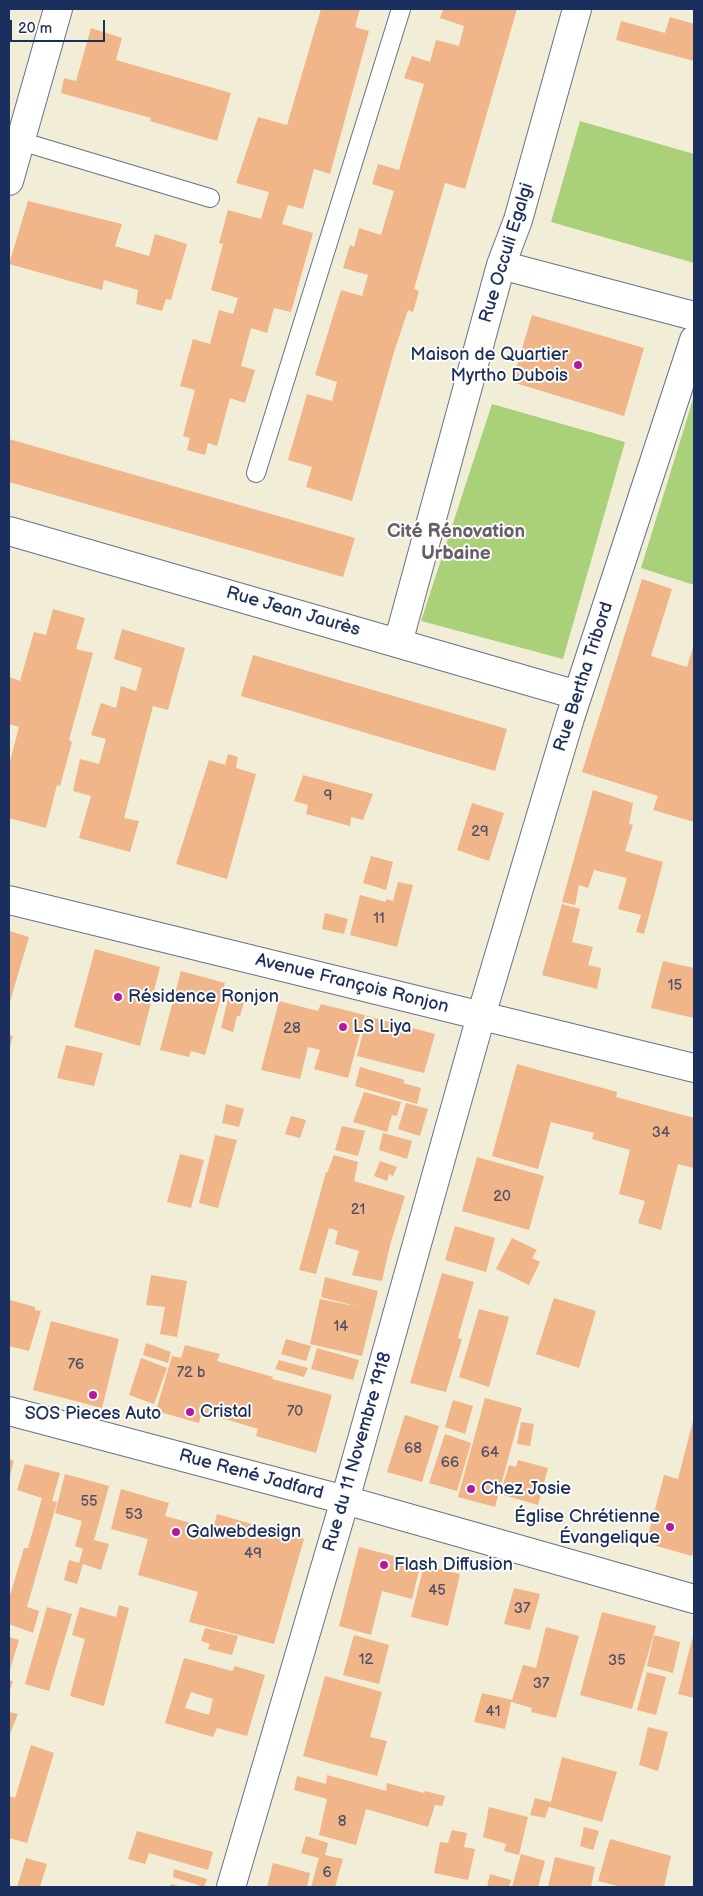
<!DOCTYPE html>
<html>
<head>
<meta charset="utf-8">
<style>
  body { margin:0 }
  #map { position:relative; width:703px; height:1896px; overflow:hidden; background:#f1edd7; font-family:"Balsamiq Sans",sans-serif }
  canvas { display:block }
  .frame { position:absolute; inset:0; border:10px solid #1b2f5e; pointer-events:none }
  .scale { position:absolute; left:10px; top:20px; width:95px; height:22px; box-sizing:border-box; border:2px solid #1b2f5e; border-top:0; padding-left:6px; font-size:15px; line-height:18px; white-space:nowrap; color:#1b2f5e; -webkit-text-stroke:4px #fdfcf7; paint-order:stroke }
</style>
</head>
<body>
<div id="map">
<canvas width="703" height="1896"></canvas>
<div class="frame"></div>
<div class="scale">20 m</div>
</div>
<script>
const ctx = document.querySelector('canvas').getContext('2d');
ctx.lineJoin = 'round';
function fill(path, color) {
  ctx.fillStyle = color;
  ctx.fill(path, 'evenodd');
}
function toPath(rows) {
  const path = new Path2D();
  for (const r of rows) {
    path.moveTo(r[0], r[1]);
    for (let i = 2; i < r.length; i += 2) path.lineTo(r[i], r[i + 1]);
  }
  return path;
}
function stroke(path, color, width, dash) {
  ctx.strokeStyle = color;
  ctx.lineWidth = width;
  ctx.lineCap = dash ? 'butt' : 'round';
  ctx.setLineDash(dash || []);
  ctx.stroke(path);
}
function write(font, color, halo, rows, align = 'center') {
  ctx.font = font + ' "Balsamiq Sans",sans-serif';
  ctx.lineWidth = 4;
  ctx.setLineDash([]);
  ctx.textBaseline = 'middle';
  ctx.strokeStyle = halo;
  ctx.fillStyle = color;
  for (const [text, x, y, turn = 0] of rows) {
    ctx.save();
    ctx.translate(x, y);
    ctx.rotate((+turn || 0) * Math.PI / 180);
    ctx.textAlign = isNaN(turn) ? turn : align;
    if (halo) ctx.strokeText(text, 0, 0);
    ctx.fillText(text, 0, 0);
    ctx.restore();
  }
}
fill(toPath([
  [580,121,694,154,694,263,551,222],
  [694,396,694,585,641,568],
  [492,404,625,442,563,659,421,621]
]), '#aad07a');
fill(toPath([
  [321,9,360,9,355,27,369,31,330,174,314,169,303,209,288,205,282,224,313,233,291,312,274,308,267,333,251,328,241,366,255,370,245,403,230,398,217,446,208,443,205,455,187,450,190,438,183,436,195,390,180,386,193,339,210,344,219,310,233,314,238,298,211,290,223,244,219,243,228,210,261,219,269,192,236,183,258,117,287,125],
  [443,9,517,9,465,189,445,183,414,289,419,291,413,312,408,310,394,352,352,501,306,487,312,467,288,460,307,394,332,401,337,382,315,375,341,290,362,296,368,275,343,268,350,245,354,247,359,228,381,235,394,191,372,184,378,164,399,170,424,84,404,78,412,56,430,62,436,40,459,46,464,26,440,18],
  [670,17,694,24,694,61,616,40,621,21,665,33],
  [91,28,122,38,116,60,231,93,217,141,150,121,151,118,61,93,64,78,76,81],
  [28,201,122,224,115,246,149,256,155,234,187,244,171,300,166,299,162,311,136,304,138,290,104,280,102,290,9,264],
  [532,315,644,348,624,416,512,382],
  [9,439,355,538,343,577,9,482],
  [642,579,672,589,651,656,687,667,694,644,694,822,653,810,658,796,582,772],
  [53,609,85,618,76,649,93,653,69,740,72,742,60,786,57,785,46,828,9,818,9,765,19,727,9,724,9,677,20,681,34,632,46,635],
  [122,629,185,648,168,710,153,706,124,818,139,821,130,852,79,838,91,796,73,791,80,759,99,764,106,739,91,735,101,703,116,708,121,686,136,691,142,668,114,659],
  [253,655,507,729,495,771,241,696],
  [228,754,238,757,236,768,256,774,227,879,176,864,209,760,225,765],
  [303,775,373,794,363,820,351,817,350,826,306,814,308,805,294,801],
  [593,790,633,803,629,824,633,825,625,851,663,862,644,934,636,932,641,915,618,909,627,878,594,870,588,888,579,885,575,905,562,902],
  [472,803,504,813,489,861,457,850],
  [371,856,393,862,386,890,363,883],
  [398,882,413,885,397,947,350,935,360,895,386,902,386,899,393,901],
  [562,904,580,909,572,942,593,947,588,965,601,968,597,989,542,975],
  [325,913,348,919,344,934,322,929],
  [9,931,29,937,9,1005],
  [95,949,160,967,140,1046,74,1027],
  [663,961,694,968,694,1018,651,1008],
  [181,971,225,983,205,1055,191,1051,189,1057,160,1050],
  [230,991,246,995,240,1016,237,1016,233,1032,221,1028],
  [279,1001,318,1011,321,1004,365,1015,348,1078,314,1069,320,1050,308,1047,300,1079,261,1070],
  [367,1016,435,1034,424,1073,357,1056],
  [9,1035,13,1036,9,1050],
  [66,1045,103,1053,94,1086,57,1078],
  [517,1064,617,1092,616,1097,694,1118,694,1168,678,1164,661,1230,638,1223,645,1201,619,1194,630,1150,592,1139,594,1133,551,1122,538,1169,492,1156],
  [360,1067,405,1080,403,1083,421,1088,417,1104,355,1086],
  [364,1092,401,1102,397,1116,392,1115,387,1132,353,1122],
  [406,1103,428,1109,420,1136,398,1129],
  [226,1104,244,1109,239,1127,222,1123],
  [291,1116,306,1120,300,1138,285,1134],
  [342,1126,365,1131,358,1156,335,1150],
  [383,1133,412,1141,407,1159,379,1150],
  [215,1135,237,1140,218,1208,199,1203],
  [180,1154,204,1160,191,1208,167,1202],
  [334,1155,358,1162,354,1181,405,1196,390,1245,382,1281,352,1275,359,1251,335,1244,338,1231,329,1228,316,1274,299,1270,326,1172,327,1173],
  [477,1157,544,1176,529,1230,462,1211],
  [380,1161,397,1167,393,1176,389,1174,387,1181,374,1176],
  [455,1226,495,1238,486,1272,445,1260],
  [512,1238,537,1250,532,1258,540,1262,529,1285,496,1269],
  [442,1273,474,1282,459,1334,458,1338,462,1339,446,1392,410,1383],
  [151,1275,187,1281,177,1337,160,1334,165,1307,146,1305],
  [325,1277,378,1291,362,1356,310,1344,320,1299,359,1307,321,1297],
  [554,1298,596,1311,579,1368,536,1354],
  [10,1300,35,1307,35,1310,41,1311,29,1351,9,1346],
  [479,1309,509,1317,489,1387,459,1377],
  [51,1321,119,1339,102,1408,33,1390],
  [286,1339,311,1346,306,1361,281,1354],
  [146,1343,171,1352,168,1363,143,1355],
  [185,1345,220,1354,217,1361,273,1377,272,1379,332,1395,316,1453,256,1436,258,1429,202,1412,199,1423,156,1411,172,1356,181,1358],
  [317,1348,359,1360,353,1380,311,1369],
  [141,1358,167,1368,154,1404,129,1395],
  [279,1360,308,1368,304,1377,275,1369],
  [485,1398,522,1408,495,1507,458,1497],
  [453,1400,473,1406,465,1434,445,1427],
  [405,1415,439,1426,422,1482,387,1472],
  [694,1417,694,1549,692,1556,646,1543,664,1475,678,1479],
  [521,1422,534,1424,530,1446,517,1444],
  [445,1434,471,1443,457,1491,429,1483],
  [9,1459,14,1461,9,1479],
  [518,1460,548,1468,538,1505,500,1494,509,1465,516,1467],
  [25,1464,60,1473,52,1501,57,1502,27,1607,39,1611,33,1633,9,1624,9,1599,24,1548,28,1548,42,1498,17,1490],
  [65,1474,109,1486,94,1540,109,1544,101,1570,83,1564,77,1584,64,1580,69,1560,79,1563,83,1549,75,1546,82,1521,55,1513],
  [121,1489,169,1503,165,1516,213,1529,217,1514,304,1539,274,1644,189,1622,198,1592,138,1575,148,1539,111,1529],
  [359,1547,421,1563,412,1599,382,1591,371,1635,339,1626],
  [424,1565,460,1574,448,1626,411,1617],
  [514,1588,540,1594,530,1630,504,1624],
  [119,1605,129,1608,104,1706,70,1696,85,1639,72,1635,80,1607,116,1617],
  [47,1607,72,1614,49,1691,25,1684],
  [602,1612,656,1626,632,1709,580,1695],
  [546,1627,579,1636,556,1718,531,1712,532,1708,511,1702,505,1729,474,1722,482,1693,512,1700,523,1665,536,1668],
  [205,1628,238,1636,232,1655,208,1649,210,1644,201,1641],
  [694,1632,694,1698,678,1694],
  [354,1635,389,1645,379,1684,343,1675],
  [654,1635,680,1642,673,1673,647,1666],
  [9,1637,19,1640,9,1673],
  [184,1658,232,1671,235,1666,265,1675,247,1736,217,1728,213,1737,165,1723],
  [191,1692,213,1699,209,1715,185,1708],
  [647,1672,666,1677,656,1715,637,1710],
  [325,1676,382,1692,370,1737,387,1741,377,1776,303,1756],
  [9,1680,13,1681,9,1693],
  [9,1712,18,1714,9,1736],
  [648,1727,668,1732,658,1771,639,1765],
  [31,1745,54,1753,27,1843,9,1838,9,1796,15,1798],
  [562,1757,617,1772,602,1822,549,1807,545,1818,530,1815,535,1798,551,1802],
  [327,1775,386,1791,387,1783,424,1793,425,1791,445,1796,442,1806,435,1805,428,1827,366,1809,356,1845,319,1835,327,1799,294,1790,297,1776,326,1784],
  [489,1807,528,1817,519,1855,504,1851,506,1844,483,1837],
  [584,1827,599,1831,593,1850,580,1846],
  [452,1830,467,1833,464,1847,475,1849,468,1880,434,1873,440,1842,448,1843],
  [137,1831,213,1852,208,1870,149,1853,145,1864,128,1859],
  [306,1836,328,1843,325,1855,343,1859,335,1887,311,1887,319,1858,301,1853],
  [610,1839,671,1856,664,1887,622,1887,598,1881],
  [521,1854,545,1861,538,1887,512,1887],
  [555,1857,595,1867,591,1887,548,1887],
  [26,1858,47,1864,40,1887,17,1887],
  [273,1863,310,1873,307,1887,267,1887],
  [174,1869,207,1879,204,1887,173,1877],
  [490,1874,511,1880,509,1887,487,1887],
  [171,1884,182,1887,170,1887]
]), '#f0b588');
const lane = toPath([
  [20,141,210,198],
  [256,473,401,9]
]);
const street = toPath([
  [9,181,58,9],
  [501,265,694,316],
  [9,531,577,695],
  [398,643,501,265,518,220,577,9],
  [9,900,694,1068],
  [9,1411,345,1500,694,1599],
  [231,1887,345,1500,481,1016,570,718,694,340]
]);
stroke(lane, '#667288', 20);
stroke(street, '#667288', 30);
stroke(lane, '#fff', 18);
stroke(street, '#fff', 28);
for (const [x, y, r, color] of [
  [578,365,5,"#b5179e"],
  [118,997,5,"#b5179e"],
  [343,1027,5,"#b5179e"],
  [93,1395,5,"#b5179e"],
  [190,1412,5,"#b5179e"],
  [471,1489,5,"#b5179e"],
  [670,1527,5,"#b5179e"],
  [176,1532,5,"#b5179e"],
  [384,1565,5,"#b5179e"]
]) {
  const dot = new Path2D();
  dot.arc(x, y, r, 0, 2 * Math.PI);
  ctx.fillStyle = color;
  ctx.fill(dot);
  stroke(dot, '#fdfcf7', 2);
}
write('15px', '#505068', null, [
  ["9",328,796],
  ["29",480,832],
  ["11",379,919],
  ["15",675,986],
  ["28",292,1029],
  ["34",661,1133],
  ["20",502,1197],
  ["21",358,1210],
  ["14",341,1327],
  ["76",76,1365],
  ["72 b",191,1373],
  ["70",295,1412],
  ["68",413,1449],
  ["64",490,1453],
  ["66",450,1463],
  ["55",89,1502],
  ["53",134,1515],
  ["49",253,1554],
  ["45",437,1591],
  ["37",522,1609],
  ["12",366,1660],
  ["35",617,1661],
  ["37",541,1684],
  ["41",493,1712],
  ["8",342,1822],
  ["6",327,1873]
]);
write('18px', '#1b2f5e', '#fdfcf7', [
  ["Rue Occuli Egalgi",507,253,-73],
  ["Rue Jean Jaurès",293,612,16],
  ["Rue Bertha Tribord",584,677,-72],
  ["Avenue François Ronjon",352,984,14],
  ["Rue du 11 Novembre 1918",358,1452,-74],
  ["Rue René Jadfard",251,1475,15]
]);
write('18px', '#1b2f5e', '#fdfcf7', [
  ["Maison de Quartier",568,355,"right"],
  ["Myrtho Dubois",568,376,"right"],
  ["Résidence Ronjon",128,997],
  ["LS Liya",353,1027],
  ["Cristal",200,1412],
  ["SOS Pieces Auto",93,1414,"center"],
  ["Chez Josie",481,1489],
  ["Église Chrétienne",660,1517,"right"],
  ["Évangelique",660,1538,"right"],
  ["Galwebdesign",186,1532],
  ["Flash Diffusion",394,1565]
], 'left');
write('bold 19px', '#665e6d', '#fdfcf7', [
  ["Cité Rénovation",456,532],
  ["Urbaine",456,554]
]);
</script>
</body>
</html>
